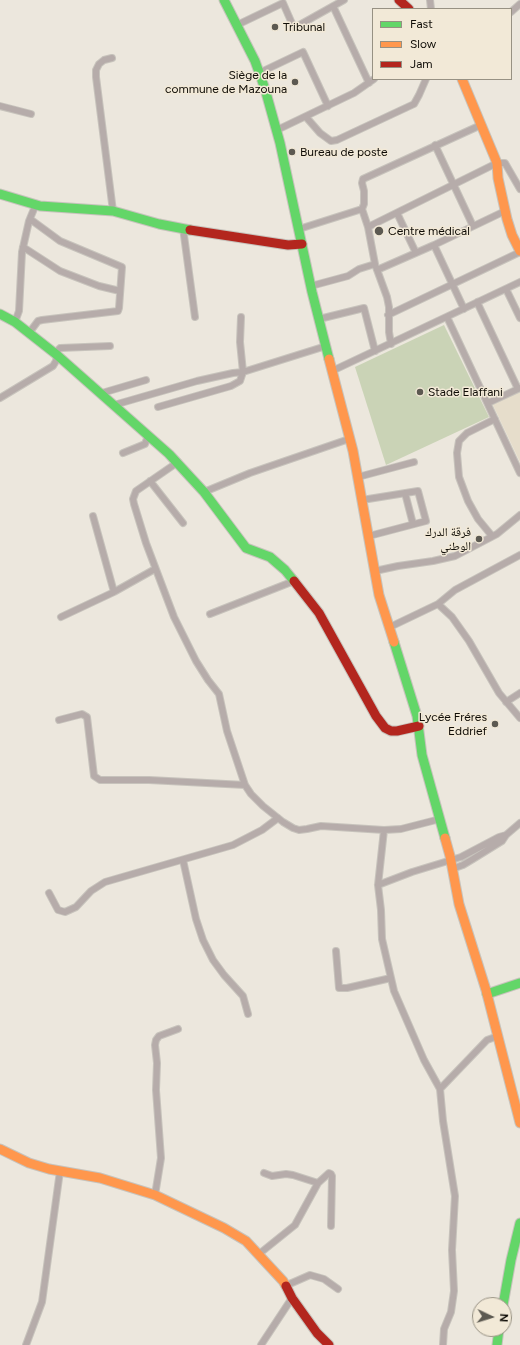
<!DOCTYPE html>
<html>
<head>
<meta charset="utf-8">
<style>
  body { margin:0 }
  #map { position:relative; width:520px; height:1345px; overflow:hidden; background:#ece7dd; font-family:Figtree,sans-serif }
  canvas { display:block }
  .legend { position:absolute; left:372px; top:8px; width:140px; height:72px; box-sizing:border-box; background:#f2e9d7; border:1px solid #979183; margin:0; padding:5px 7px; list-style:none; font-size:12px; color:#0f0c06 }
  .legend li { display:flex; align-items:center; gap:8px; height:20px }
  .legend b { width:20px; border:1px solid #979183 }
  .north { position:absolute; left:472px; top:1297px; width:40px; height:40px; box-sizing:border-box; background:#f2e9d7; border:1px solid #979183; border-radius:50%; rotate:94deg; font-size:11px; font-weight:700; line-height:16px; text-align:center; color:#0f0c06 }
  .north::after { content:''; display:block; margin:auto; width:14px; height:18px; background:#5c5951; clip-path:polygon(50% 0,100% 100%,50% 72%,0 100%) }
</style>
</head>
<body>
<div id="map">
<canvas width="520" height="1345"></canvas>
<ul class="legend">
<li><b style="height:5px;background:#63d668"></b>Fast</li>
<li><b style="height:5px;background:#ff974d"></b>Slow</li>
<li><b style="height:5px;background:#b3261e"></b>Jam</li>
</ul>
<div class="north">N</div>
</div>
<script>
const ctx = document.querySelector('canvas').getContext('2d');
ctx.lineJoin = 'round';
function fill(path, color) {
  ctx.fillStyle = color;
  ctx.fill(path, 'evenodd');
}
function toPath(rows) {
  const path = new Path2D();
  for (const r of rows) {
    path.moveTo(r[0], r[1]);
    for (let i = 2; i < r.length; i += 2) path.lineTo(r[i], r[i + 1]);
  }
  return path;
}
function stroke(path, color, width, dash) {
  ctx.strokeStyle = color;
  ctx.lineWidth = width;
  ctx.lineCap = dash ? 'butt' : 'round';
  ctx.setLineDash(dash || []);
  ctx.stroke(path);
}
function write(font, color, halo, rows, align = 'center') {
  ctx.font = font + ' Figtree,"Noto Naskh Arabic",sans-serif';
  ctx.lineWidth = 3;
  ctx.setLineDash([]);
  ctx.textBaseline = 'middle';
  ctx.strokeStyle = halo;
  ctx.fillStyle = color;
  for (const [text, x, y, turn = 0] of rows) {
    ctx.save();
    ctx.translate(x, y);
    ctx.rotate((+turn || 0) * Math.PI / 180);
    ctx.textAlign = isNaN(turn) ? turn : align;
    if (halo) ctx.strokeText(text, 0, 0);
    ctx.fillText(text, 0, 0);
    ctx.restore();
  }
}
fill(toPath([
  [520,390,520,462,492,403]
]), '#e6ddcb');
fill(toPath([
  [444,325,489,417,386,465,355,367]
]), '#cad3b6');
const street = toPath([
  [430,0,431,9],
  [333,6,369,83],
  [511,12,520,4],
  [237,25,283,3,294,28,344,0],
  [112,58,104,60,99,64,96,70,96,77,113,211],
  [259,73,303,52,328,106],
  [0,106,31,114],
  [306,117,320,133,331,141,337,140,414,104,419,95,426,79],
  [277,130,354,93,374,79],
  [435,145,473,226],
  [362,209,368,227,497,163,505,163,520,189],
  [397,213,416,253],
  [183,228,195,317],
  [299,229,362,209,364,204,364,191,362,183,363,179,481,125],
  [434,245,464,309],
  [23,247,60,271,99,286,120,291],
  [376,267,387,297,389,307,389,332,391,344],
  [377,270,434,245,505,211],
  [311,286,348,276,359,269,375,264,368,227],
  [506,289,520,318],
  [477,302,518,389],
  [388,315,520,252],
  [447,317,520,473],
  [319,319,364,308,375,351],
  [15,322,19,311,22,252,29,221,36,204],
  [29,333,38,321,42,320,118,311,119,308,122,267,60,241,30,219],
  [332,371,520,282],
  [102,393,146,380],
  [0,398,53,366,56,361,58,350,60,348,110,346],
  [488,403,520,388],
  [114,405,197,381,233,373,243,372,326,346],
  [158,407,231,386,240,381,243,372,240,342,241,317],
  [123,453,145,444,148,436],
  [178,462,136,491,133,499,134,504,146,543,174,617,196,661,208,680,219,694,227,731,245,785,251,794,263,806,283,822,293,828,299,830,307,829,321,826,384,830],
  [358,477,414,462],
  [150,481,183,523],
  [204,492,250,473,349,439],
  [405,493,413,524],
  [362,500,418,491,426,521,369,536],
  [93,516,114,592],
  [492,536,478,519,468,501,459,477,457,453,459,441,467,433,495,419],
  [375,571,398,566,433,561,455,556,497,534,520,515],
  [438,604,452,617,469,641,499,693,520,718],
  [210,614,294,581],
  [61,617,114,592,155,569],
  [390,627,438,604,455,590,520,555],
  [506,702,520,693],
  [59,720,82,714,87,717,94,776,100,780,149,780,245,785],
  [440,819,401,829,384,830,378,885,381,910,382,939,394,991,424,1060,440,1089,487,1040,498,1036],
  [183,860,196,919,203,940,213,960,224,975,243,996,248,1014],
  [452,869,463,865,473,859,502,841,506,835,520,823],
  [378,885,412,872,461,857,499,837,506,835],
  [49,893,58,910,65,912,76,907,91,891,105,882,233,845,262,830,278,818],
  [336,951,339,988,347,988,391,978],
  [440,1089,443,1121,455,1196,452,1250,454,1291,451,1312,444,1329,443,1345],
  [264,1173,272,1176,286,1174,293,1175,318,1183],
  [155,1195,161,1158,156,1090,157,1063,155,1045,156,1040,159,1036,178,1029],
  [259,1254,295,1225,318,1183,329,1173,331,1174,332,1176,331,1226],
  [285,1286,310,1275,324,1279,338,1289],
  [26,1345,42,1302,60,1171],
  [261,1345,292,1298]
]);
const fast = toPath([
  [224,0,255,61,265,89,280,143,312,292,329,359],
  [0,194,40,206,113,211,159,224,190,230],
  [0,314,15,322,57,355,169,454,204,492,246,548,270,557,285,570,294,581],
  [394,642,417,716,422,755,445,838],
  [487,994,520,983],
  [503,1305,511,1260,520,1223],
  [497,1345,499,1329]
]);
const slow = toPath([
  [462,79,497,163,498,178,507,219,512,235,520,251],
  [329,359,353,451,379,595,394,642],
  [445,838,450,856,459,904,486,990,520,1123],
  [0,1149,29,1163,49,1169,100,1178,155,1195,224,1228,246,1241,283,1281,286,1286]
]);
const jam = toPath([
  [399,0,409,9],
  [190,230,288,245,302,244],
  [294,581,319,613,376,716,385,728,391,731,397,731,419,726],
  [286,1286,292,1298,317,1333,329,1345]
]);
stroke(street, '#c7c3bc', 8);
stroke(fast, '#c7c3bc', 11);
stroke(slow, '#c7c3bc', 11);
stroke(jam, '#c7c3bc', 11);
stroke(street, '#b6acaa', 6);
stroke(fast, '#63d668', 9);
stroke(slow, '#ff974d', 9);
stroke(jam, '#b3261e', 9);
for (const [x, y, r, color] of [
  [275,27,4,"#5c5951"],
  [295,82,4,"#5c5951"],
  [292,152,4,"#5c5951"],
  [379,231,5,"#5c5951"],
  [420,392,4,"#5c5951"],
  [479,539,4,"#5c5951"],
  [495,724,4,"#5c5951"]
]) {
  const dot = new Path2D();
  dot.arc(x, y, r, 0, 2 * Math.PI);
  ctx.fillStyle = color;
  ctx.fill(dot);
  stroke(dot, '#f2e9d7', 1.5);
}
write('12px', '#0f0c06', '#f2e9d7', [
  ["Tribunal",283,27],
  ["Siège de la",287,75,"right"],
  ["commune de Mazouna",287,89,"right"],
  ["Bureau de poste",300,152],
  ["Centre médical",388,231],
  ["Stade Elaffani",428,392],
  ["فرقة الدرك",471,532,"right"],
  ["الوطني",471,546,"right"],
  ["Lycée Fréres",487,717,"right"],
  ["Eddrief",487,731,"right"]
], 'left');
</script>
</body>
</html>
